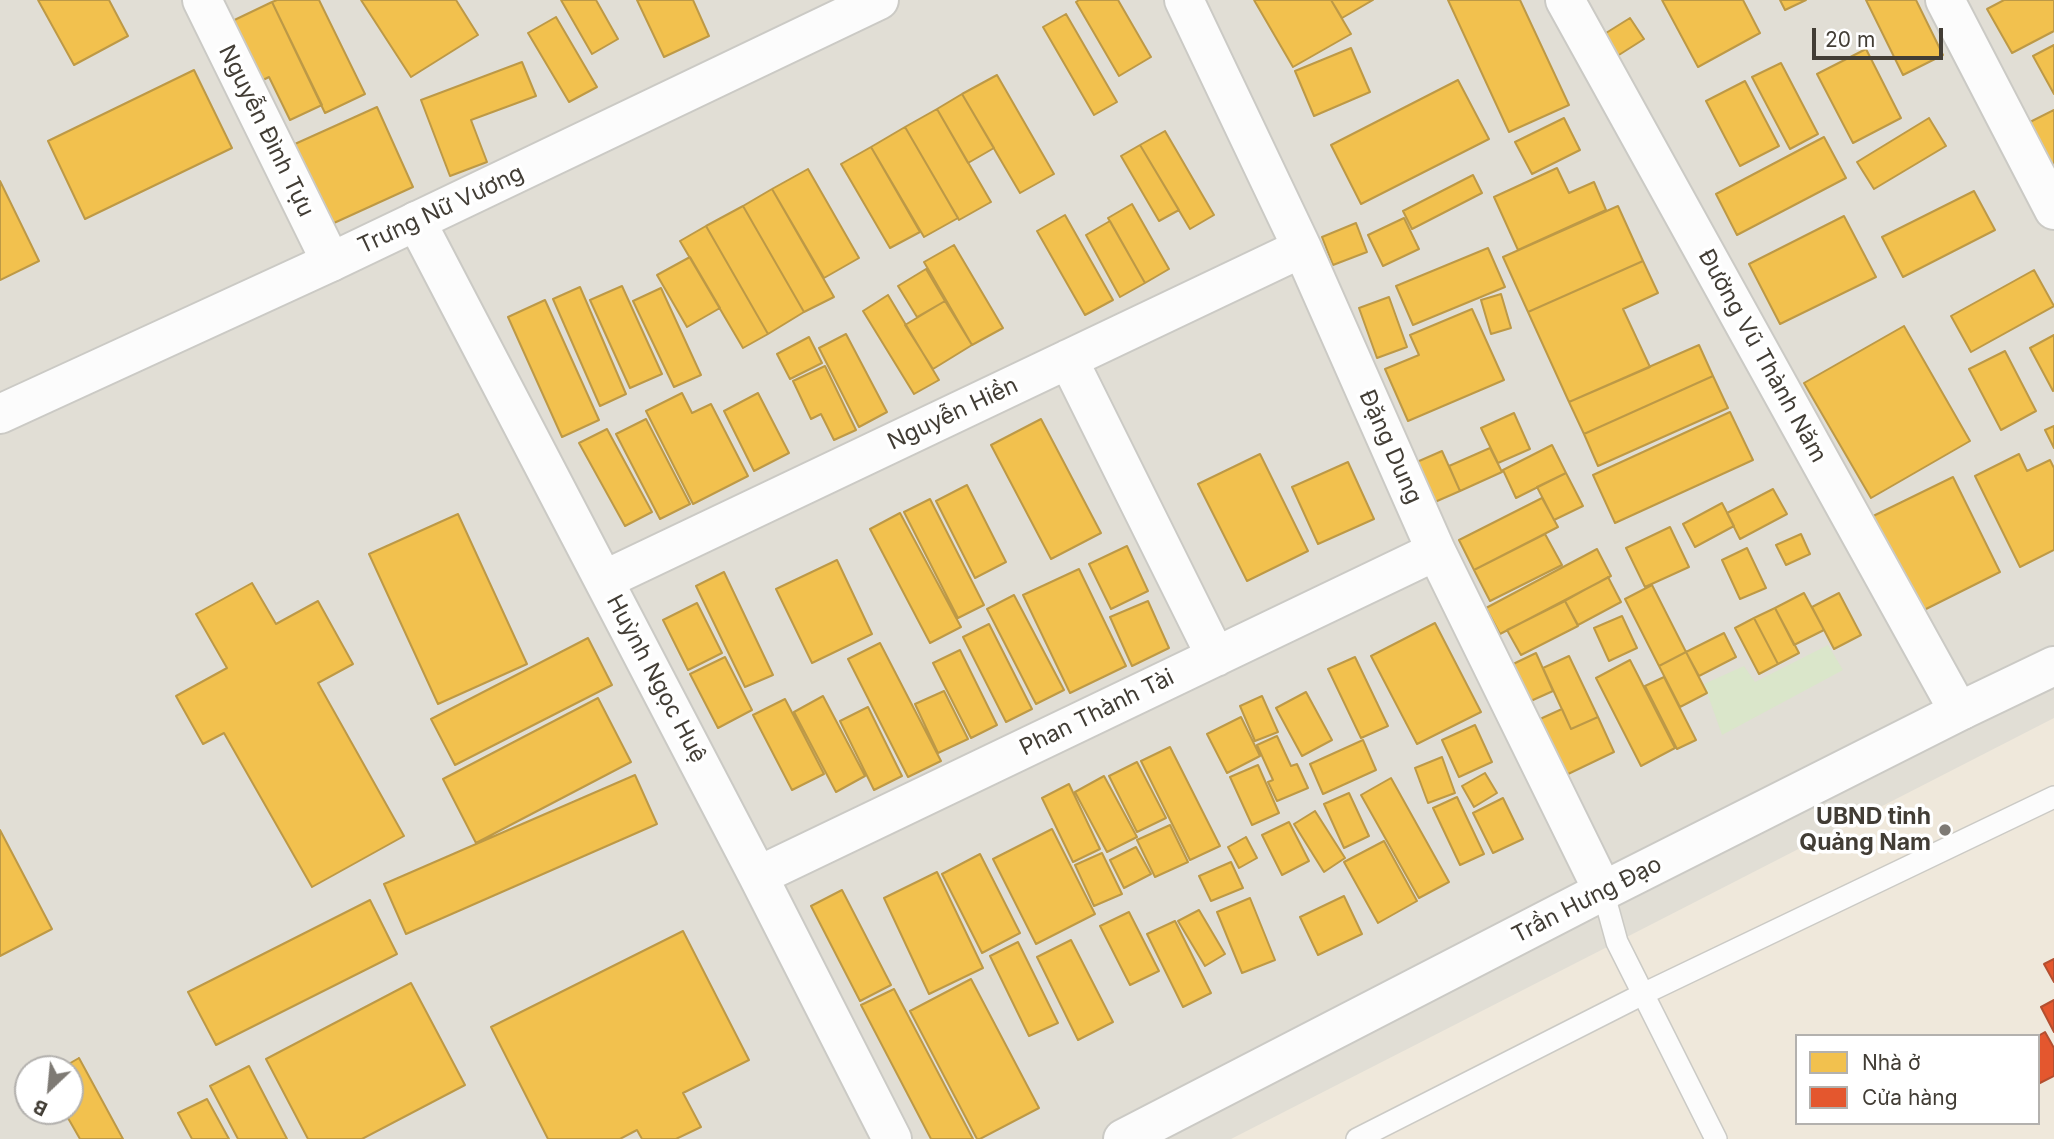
<!DOCTYPE html>
<html>
<head>
<meta charset="utf-8">
<style>
  body { margin:0 }
  #map { position:relative; width:2054px; height:1139px; overflow:hidden; background:#edece8; font-family:Inter,sans-serif }
  canvas { display:block }
  .legend { position:absolute; left:1795px; top:1034px; width:245px; height:91px; box-sizing:border-box; background:#fff; border:2px solid #b3b1ae; margin:0; padding:9px 12px; list-style:none; font-size:21px; color:#423d35 }
  .legend li { display:flex; align-items:center; gap:14px; height:35px }
  .legend b { width:35px; border:2px solid #b3b1ae }
  .north { position:absolute; left:14px; top:1055px; width:70px; height:70px; box-sizing:border-box; background:#fff; border:2px solid #b3b1ae; border-radius:50%; rotate:206deg; font-size:19px; font-weight:700; line-height:28px; text-align:center; color:#423d35 }
  .north::after { content:''; display:block; margin:auto; width:24px; height:32px; background:#7e7a74; clip-path:polygon(50% 0,100% 100%,50% 72%,0 100%) }
  .scale { position:absolute; left:1812px; top:28px; width:131px; height:32px; box-sizing:border-box; border:4px solid #423d35; border-top:0; padding-left:9px; font-size:21px; line-height:24px; white-space:nowrap; color:#423d35; -webkit-text-stroke:5px #fff; paint-order:stroke }
</style>
</head>
<body>
<div id="map">
<canvas width="2054" height="1139"></canvas>
<ul class="legend">
<li><b style="height:19px;background:#f2c14e"></b>Nhà ở</li>
<li><b style="height:19px;background:#e4572e"></b>Cửa hàng</li>
</ul>
<div class="north">B</div>
<div class="scale">20 m</div>
</div>
<script>
const ctx = document.querySelector('canvas').getContext('2d');
ctx.lineJoin = 'round';
function fill(path, color) {
  ctx.fillStyle = color;
  ctx.fill(path, 'evenodd');
}
function toPath(rows) {
  const path = new Path2D();
  for (const r of rows) {
    path.moveTo(r[0], r[1]);
    for (let i = 2; i < r.length; i += 2) path.lineTo(r[i], r[i + 1]);
  }
  return path;
}
function stroke(path, color, width, dash) {
  ctx.strokeStyle = color;
  ctx.lineWidth = width;
  ctx.lineCap = dash ? 'butt' : 'round';
  ctx.setLineDash(dash || []);
  ctx.stroke(path);
}
function write(font, color, halo, rows, align = 'center') {
  ctx.font = font + ' Inter,sans-serif';
  ctx.lineWidth = 7;
  ctx.setLineDash([]);
  ctx.textBaseline = 'middle';
  ctx.strokeStyle = halo;
  ctx.fillStyle = color;
  for (const [text, x, y, turn = 0] of rows) {
    ctx.save();
    ctx.translate(x, y);
    ctx.rotate((+turn || 0) * Math.PI / 180);
    ctx.textAlign = isNaN(turn) ? turn : align;
    if (halo) ctx.strokeText(text, 0, 0);
    ctx.fillText(text, 0, 0);
    ctx.restore();
  }
}
fill(toPath([
  [0,0,2054,0,2054,1139,0,1139],
  [1797,1036,2038,1036,2038,1123,1797,1123],
  [28,1069,70,1069,70,1111,28,1111]
]), '#e1ded5');
fill(toPath([
  [2054,718,2054,1139,1231,1139,1617,942],
  [1797,1036,2038,1036,2038,1123,1797,1123]
]), '#efe8db');
fill(toPath([
  [1828,645,1843,670,1722,735,1704,684,1744,666,1755,682]
]), '#dae6ca');
const homes = toPath([
  [38,0,109,0,128,36,74,65,38,0],
  [277,0,319,0,365,94,325,113,272,2,277,0],
  [361,0,456,0,478,35,411,77,361,0],
  [561,0,596,0,618,39,592,54,561,0],
  [637,0,693,0,709,36,664,57,637,0],
  [1079,0,1118,0,1151,57,1119,76,1076,2,1079,0],
  [1254,0,1331,0,1351,34,1293,67,1254,0],
  [1331,0,1373,0,1342,18,1331,0],
  [1448,0,1520,0,1569,105,1509,132,1448,0],
  [1662,0,1743,0,1760,33,1698,67,1662,0],
  [1780,0,1806,0,1785,10,1780,0],
  [1866,0,1916,0,1943,55,1903,75,1866,0],
  [2004,0,2054,0,2054,31,2012,53,1987,9,2004,0],
  [272,2,322,105,290,120,269,77,253,85,224,25,272,2],
  [1066,14,1117,102,1094,115,1043,27,1066,14],
  [556,17,597,87,569,102,528,33,556,17],
  [1630,18,1644,39,1611,60,1598,38,1630,18],
  [2054,45,2054,94,2033,56,2054,45],
  [1351,48,1370,92,1314,116,1295,71,1351,48],
  [1866,49,1901,118,1853,143,1817,74,1866,49],
  [522,62,536,96,471,120,487,162,450,176,421,100,522,62],
  [1781,63,1818,134,1790,149,1752,77,1781,63],
  [194,70,232,148,85,219,48,141,194,70],
  [997,75,1054,174,1020,193,962,94,997,75],
  [1458,80,1489,139,1361,204,1331,145,1458,80],
  [1745,81,1779,146,1740,166,1706,101,1745,81],
  [962,94,994,148,968,163,937,109,962,94],
  [377,107,413,187,323,228,286,148,377,107],
  [937,109,991,202,959,220,905,127,937,109],
  [2054,110,2054,171,2028,123,2054,110],
  [1564,118,1580,150,1532,174,1515,142,1564,118],
  [1929,118,1946,146,1874,189,1857,162,1929,118],
  [905,127,958,218,924,237,871,147,905,127],
  [1165,131,1214,215,1190,229,1140,145,1165,131],
  [1824,137,1846,178,1737,235,1716,194,1824,137],
  [1140,145,1179,210,1159,221,1121,156,1140,145],
  [871,147,920,232,890,248,841,164,871,147],
  [1557,168,1569,193,1594,182,1606,210,1518,250,1494,197,1557,168],
  [808,169,859,258,824,278,772,189,808,169],
  [1473,175,1482,193,1412,229,1403,211,1473,175],
  [0,181,39,261,0,280,0,181],
  [772,189,834,297,804,312,743,206,772,189],
  [1974,191,1995,230,1903,277,1882,237,1974,191],
  [1132,204,1169,269,1145,283,1108,218,1132,204],
  [743,206,804,312,768,334,706,226,743,206],
  [1618,206,1643,261,1528,312,1503,257,1618,206],
  [1065,215,1113,300,1085,315,1037,231,1065,215],
  [1844,216,1876,277,1780,324,1749,264,1844,216],
  [1404,218,1419,249,1383,266,1368,235,1404,218],
  [1110,221,1145,283,1120,297,1086,235,1110,221],
  [1356,223,1367,252,1333,265,1322,237,1356,223],
  [706,226,768,334,743,348,680,241,706,226],
  [954,245,1003,328,972,345,924,262,954,245],
  [1488,248,1505,287,1413,325,1396,286,1488,248],
  [690,257,720,308,687,327,657,275,690,257],
  [1643,261,1658,293,1623,309,1650,367,1569,402,1528,312,1643,261],
  [926,269,945,301,917,317,898,286,926,269],
  [2034,270,2054,306,1971,352,1951,316,2034,270],
  [622,286,662,374,630,388,590,300,622,286],
  [580,287,626,394,600,406,553,299,580,287],
  [661,288,701,375,674,387,633,301,661,288],
  [1501,294,1511,328,1491,334,1481,300,1501,294],
  [888,295,939,380,914,394,863,311,888,295],
  [1389,297,1407,347,1377,358,1359,308,1389,297],
  [545,300,599,420,562,437,508,317,545,300],
  [945,301,972,345,933,369,905,325,945,301],
  [1472,309,1504,380,1408,421,1385,369,1419,355,1410,335,1472,309],
  [1904,326,1970,441,1871,498,1804,383,1904,326],
  [846,334,887,412,859,427,819,348,846,334],
  [2054,335,2054,390,2053,391,2030,348,2054,335],
  [809,337,822,363,790,379,777,354,809,337],
  [1699,345,1713,376,1584,434,1569,402,1699,345],
  [2005,351,2036,411,2001,430,1969,369,2005,351],
  [825,366,856,430,834,440,821,414,811,419,793,381,825,366],
  [1713,376,1728,408,1598,466,1584,434,1713,376],
  [682,393,692,413,711,404,748,476,693,504,646,411,682,393],
  [758,393,789,453,754,471,724,411,758,393],
  [1730,412,1753,460,1615,523,1593,475,1730,412],
  [1514,413,1530,449,1498,463,1481,428,1514,413],
  [646,419,690,504,660,519,616,434,646,419],
  [1041,419,1101,533,1051,559,991,445,1041,419],
  [2054,426,2054,448,2045,430,2054,426],
  [607,429,652,512,625,526,579,443,607,429],
  [1552,445,1566,473,1516,498,1503,470,1552,445],
  [1490,448,1502,472,1460,491,1449,466,1490,448],
  [1442,451,1460,491,1428,505,1410,465,1442,451],
  [1260,454,1308,551,1247,581,1198,484,1260,454],
  [2019,454,2027,471,2050,460,2054,468,2054,550,2020,567,1975,476,2019,454],
  [1348,462,1374,519,1318,544,1292,487,1348,462],
  [1566,473,1583,506,1554,520,1537,487,1566,473],
  [1953,477,2000,572,1912,616,1865,520,1953,477],
  [967,485,1006,562,975,578,936,501,967,485],
  [1773,489,1787,514,1740,539,1727,513,1773,489],
  [1542,498,1558,527,1474,570,1459,540,1542,498],
  [930,499,984,605,958,618,904,512,930,499],
  [1722,503,1734,526,1695,547,1683,524,1722,503],
  [900,513,961,627,930,643,870,529,900,513],
  [458,514,527,664,438,704,369,554,458,514],
  [1670,527,1689,567,1645,587,1626,548,1670,527],
  [1545,534,1562,565,1490,601,1474,570,1545,534],
  [1801,534,1810,554,1786,565,1776,545,1801,534],
  [1127,546,1148,591,1111,609,1089,564,1127,546],
  [1747,548,1766,588,1740,599,1722,560,1747,548],
  [1597,549,1611,576,1500,634,1486,608,1597,549],
  [837,560,872,634,812,663,776,589,837,560],
  [1079,569,1126,666,1070,693,1023,595,1079,569],
  [724,572,773,675,745,687,696,586,724,572],
  [1608,577,1621,602,1578,625,1565,601,1608,577],
  [252,583,276,624,318,601,353,664,318,683,404,836,312,887,224,733,203,744,176,696,227,668,196,614,252,583],
  [1652,585,1686,652,1659,666,1625,599,1652,585],
  [1804,593,1824,630,1794,645,1775,608,1804,593],
  [1839,593,1861,635,1834,649,1812,607,1839,593],
  [1014,595,1064,690,1036,704,987,609,1014,595],
  [1148,601,1169,648,1132,666,1110,617,1148,601],
  [1565,601,1578,626,1521,655,1507,630,1565,601],
  [697,603,722,653,688,670,663,620,697,603],
  [1775,608,1799,653,1778,664,1754,618,1775,608],
  [1622,616,1637,648,1609,661,1594,628,1622,616],
  [1754,618,1778,664,1759,674,1735,628,1754,618],
  [1435,623,1481,712,1417,744,1371,656,1435,623],
  [989,624,1032,709,1006,722,963,637,989,624],
  [1724,633,1736,657,1699,676,1686,652,1724,633],
  [588,638,612,685,455,765,431,719,588,638],
  [880,643,941,761,908,777,848,659,880,643],
  [960,650,997,725,971,738,933,663,960,650],
  [1686,652,1707,693,1680,707,1659,666,1686,652],
  [1536,653,1553,691,1524,704,1507,667,1536,653],
  [1569,656,1598,717,1571,729,1543,668,1569,656],
  [725,657,752,710,718,728,690,674,725,657],
  [1355,657,1388,726,1361,738,1328,669,1355,657],
  [1630,660,1675,748,1641,766,1596,678,1630,660],
  [1664,677,1696,740,1677,749,1645,686,1664,677],
  [944,691,968,739,938,753,915,704,944,691],
  [1306,692,1332,740,1302,756,1276,708,1306,692],
  [823,696,865,776,836,792,794,712,823,696],
  [1262,696,1278,732,1255,741,1240,706,1262,696],
  [598,698,631,762,476,843,443,779,598,698],
  [785,699,824,774,792,790,753,715,785,699],
  [868,707,902,776,874,790,840,721,868,707],
  [1562,709,1571,729,1598,717,1614,752,1566,775,1540,719,1562,709],
  [1241,717,1260,756,1227,773,1207,734,1241,717],
  [1475,725,1492,762,1459,777,1442,740,1475,725],
  [1277,736,1291,766,1297,764,1308,788,1277,801,1268,782,1273,780,1257,745,1277,736],
  [1363,740,1376,770,1323,794,1310,764,1363,740],
  [1170,747,1220,846,1190,860,1141,761,1170,747],
  [1442,757,1455,793,1428,803,1415,768,1442,757],
  [1137,762,1166,818,1137,832,1109,776,1137,762],
  [1258,765,1279,813,1252,825,1230,777,1258,765],
  [1485,773,1497,793,1474,807,1462,786,1485,773],
  [635,775,657,824,406,934,384,884,635,775],
  [1104,776,1137,837,1107,852,1075,792,1104,776],
  [1391,778,1449,882,1419,898,1361,795,1391,778],
  [1069,784,1100,849,1073,862,1042,798,1069,784],
  [1349,793,1369,836,1344,848,1324,804,1349,793],
  [1457,797,1484,854,1460,865,1433,808,1457,797],
  [1503,798,1523,839,1493,853,1473,813,1503,798],
  [1315,811,1345,858,1324,872,1294,824,1315,811],
  [1289,822,1309,861,1282,875,1262,835,1289,822],
  [1170,825,1188,862,1155,877,1137,840,1170,825],
  [1052,829,1095,914,1036,944,993,859,1052,829],
  [0,830,52,929,0,956,0,830],
  [1246,837,1257,858,1239,868,1228,847,1246,837],
  [1384,841,1417,901,1378,923,1344,862,1384,841],
  [1136,847,1151,874,1124,888,1110,860,1136,847],
  [1102,853,1122,894,1094,906,1075,865,1102,853],
  [980,854,1020,933,982,953,942,874,980,854],
  [1231,862,1243,888,1211,901,1199,876,1231,862],
  [937,872,983,968,929,994,884,898,937,872],
  [842,890,891,985,860,1001,811,906,842,890],
  [1344,896,1362,934,1318,955,1300,917,1344,896],
  [1250,898,1275,960,1242,973,1217,912,1250,898],
  [370,900,397,954,216,1045,188,992,370,900],
  [1199,910,1225,954,1205,966,1178,921,1199,910],
  [1129,912,1159,971,1130,985,1100,926,1129,912],
  [1175,921,1211,993,1183,1007,1147,934,1175,921],
  [683,931,749,1060,683,1093,701,1127,676,1139,642,1139,637,1130,620,1139,548,1139,491,1027,683,931],
  [1071,940,1113,1022,1078,1040,1037,957,1071,940],
  [1018,942,1058,1023,1029,1036,990,956,1018,942],
  [971,979,1039,1108,980,1139,977,1139,910,1011,971,979],
  [411,983,465,1085,362,1139,308,1139,266,1059,411,983],
  [894,989,973,1139,931,1139,861,1005,894,989],
  [79,1058,123,1139,80,1139,64,1111,70,1111,70,1069,60,1069,79,1058],
  [249,1066,287,1139,238,1139,210,1086,249,1066],
  [207,1099,229,1139,192,1139,178,1113,207,1099]
]);
fill(homes, '#f2c14e');
stroke(homes, '#bd9946', 2);
const shops = toPath([
  [2054,959,2054,982,2044,964,2054,959],
  [2054,1000,2054,1032,2041,1007,2054,1000],
  [2045,1032,2054,1048,2054,1076,2038,1084,2038,1036,2045,1032]
]);
fill(shops, '#e4572e');
stroke(shops, '#b34f30', 2);
const service = toPath([
  [1603,891,1617,942,1716,1139],
  [1357,1139,1643,994,2054,797]
]);
const minor = toPath([
  [202,0,331,262],
  [1184,0,1302,248,1436,551,1603,891],
  [1565,0,1953,701,1962,710],
  [1945,0,2054,210],
  [416,221,758,876,892,1139],
  [1068,359,1216,657],
  [604,580,1302,248],
  [758,876,1436,551]
]);
const tertiary = toPath([
  [0,414,331,262,879,0],
  [1123,1139,1603,891,1962,710,2054,666]
]);
stroke(service, '#cbcac5', 24);
stroke(minor, '#cbcac5', 42);
stroke(tertiary, '#cbcac5', 42);
stroke(service, '#fcfcfc', 21);
stroke(minor, '#fcfcfc', 38);
stroke(tertiary, '#fcfcfc', 38);
for (const [x, y, r, color] of [
  [1945,830,7,"#7e7a74"]
]) {
  const dot = new Path2D();
  dot.arc(x, y, r, 0, 2 * Math.PI);
  ctx.fillStyle = color;
  ctx.fill(dot);
  stroke(dot, '#fff', 2.5);
}
write('23px', '#423d35', '#fff', [
  ["Nguyễn Đình Tựu",266,131,64],
  ["Trưng Nữ Vương",441,210,-25],
  ["Đường Vũ Thành Năm",1762,356,61],
  ["Nguyễn Hiền",953,414,-25],
  ["Đặng Dung",1390,447,66],
  ["Huỳnh Ngọc Huệ",656,679,62],
  ["Phan Thành Tài",1097,713,-26],
  ["Trần Hưng Đạo",1587,900,-27]
]);
write('bold 23px', '#423d35', '#fff', [
  ["UBND tỉnh",1931,817],
  ["Quảng Nam",1931,843]
], 'right');
</script>
</body>
</html>
